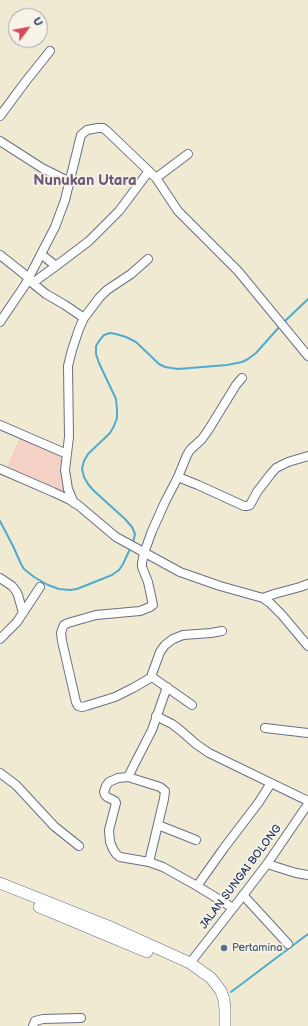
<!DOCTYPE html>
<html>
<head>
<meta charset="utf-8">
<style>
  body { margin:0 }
  #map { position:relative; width:308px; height:1026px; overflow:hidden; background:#f0ead3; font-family:"Balsamiq Sans",sans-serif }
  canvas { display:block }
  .north { position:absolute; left:8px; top:8px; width:40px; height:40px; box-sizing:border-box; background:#f7f3e8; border:1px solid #9fa5b1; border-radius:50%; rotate:58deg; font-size:11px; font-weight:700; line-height:16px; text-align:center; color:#1b2f5e }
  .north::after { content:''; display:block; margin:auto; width:14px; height:18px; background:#d1495b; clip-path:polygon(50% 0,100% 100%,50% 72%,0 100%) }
</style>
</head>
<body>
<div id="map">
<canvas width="308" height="1026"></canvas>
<div class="north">U</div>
</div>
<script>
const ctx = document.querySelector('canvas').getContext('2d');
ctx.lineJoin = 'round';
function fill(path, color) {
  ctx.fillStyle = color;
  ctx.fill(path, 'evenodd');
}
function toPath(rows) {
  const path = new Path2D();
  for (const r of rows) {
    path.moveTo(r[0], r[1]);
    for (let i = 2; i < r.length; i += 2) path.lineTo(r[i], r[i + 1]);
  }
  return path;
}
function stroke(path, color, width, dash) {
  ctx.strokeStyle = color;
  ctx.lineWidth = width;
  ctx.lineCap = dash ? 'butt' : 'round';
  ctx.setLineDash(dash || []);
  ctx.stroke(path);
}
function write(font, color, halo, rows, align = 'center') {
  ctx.font = font + ' "Balsamiq Sans",sans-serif';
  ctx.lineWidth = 3.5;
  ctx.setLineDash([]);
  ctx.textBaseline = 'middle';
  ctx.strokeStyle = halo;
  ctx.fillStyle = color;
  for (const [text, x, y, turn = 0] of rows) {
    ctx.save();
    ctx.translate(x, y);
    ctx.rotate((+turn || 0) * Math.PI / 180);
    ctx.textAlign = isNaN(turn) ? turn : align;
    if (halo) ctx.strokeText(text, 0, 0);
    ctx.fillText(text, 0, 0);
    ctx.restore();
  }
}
fill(toPath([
  [21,435,66,456,69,497,6,468]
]), '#f6d1c5');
stroke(toPath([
  [284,322,308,299],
  [0,521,13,546,21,564,24,569,34,577,48,585,59,589,70,590,77,589,112,575,119,570,123,564,131,547],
  [133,543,135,534,132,527,125,519,93,490,88,484,84,477,82,469,84,461,88,454,110,433,114,426,117,418,117,410,116,399,99,363,96,354,96,346,99,341,104,335,110,333,116,334,126,337,136,342,159,364,165,367,178,369,227,365,242,362,248,359,256,353,281,325],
  [231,992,308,934]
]), '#51abce', 2);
const minor = toPath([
  [0,116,26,81,50,51],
  [0,141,42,168,70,182],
  [156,178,188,154],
  [41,254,56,266],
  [0,255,29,278],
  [27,282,34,282,56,266,89,241,119,211,149,171],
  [31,282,46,294,65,305,84,318],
  [0,322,25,285,55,227,65,200,81,135,87,130,98,128,103,128,107,131,156,178,178,211,238,271,308,356],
  [0,425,67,454],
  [0,469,53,492,70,500,78,505,116,537,180,572,220,586,263,598,270,603,282,615,308,646],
  [178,477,198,485,244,506,247,506,250,505,257,492,270,475,276,468,288,462,308,456],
  [74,503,68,489,65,470,69,437,68,366,72,350,79,329,84,318,99,298,107,290,131,274,148,259],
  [0,578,12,586,16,591,18,595,23,613],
  [263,598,274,594,300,587,308,584],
  [0,639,17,622,40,587],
  [152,677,133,688,115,697,86,706,82,707,78,706,76,702,62,641,61,633,63,627,64,625,68,623,96,615,140,611,150,607,153,605,148,582,142,567,142,563,144,553,152,531,165,502,178,477,187,455,190,450,202,439,209,429,236,385,242,378],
  [167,687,152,730,134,765,128,777,118,778,109,782,106,786,104,792,105,795,107,797,115,801,116,803,109,830,110,842,113,849,116,854,120,857,149,862,163,867,197,886,233,908],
  [192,705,152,677,152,674,160,652,165,645,173,639,183,635,211,633,222,631],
  [156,716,172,724,180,730,196,744,209,753,308,801],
  [265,728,308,733],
  [0,773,16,785,54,826,79,846],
  [128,777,160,787,165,791,164,799,149,862],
  [158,825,196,840],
  [267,864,296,873,308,875],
  [197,886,224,848,259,802,271,783],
  [243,895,288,944],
  [190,963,241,898,267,864,308,804],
  [33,1026,35,1021,43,1019,81,1018]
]);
const major = toPath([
  [0,883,108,926,190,963,211,978,221,991,224,1000,225,1009,225,1026],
  [39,907,147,952]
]);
stroke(minor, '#667087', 10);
stroke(major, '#667087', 12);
stroke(minor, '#fff', 8);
stroke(major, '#fff', 11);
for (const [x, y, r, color] of [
  [224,948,4,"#5c6f8a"]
]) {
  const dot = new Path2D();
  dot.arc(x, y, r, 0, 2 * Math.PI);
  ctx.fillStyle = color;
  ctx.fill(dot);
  stroke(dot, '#f7f3e8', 1.5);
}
write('11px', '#1b2f5e', '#f7f3e8', [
  ["JALAN SUNGAI BOLONG",241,877,-53]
]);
write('11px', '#4e5e75', '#f7f3e8', [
  ["Pertamina",232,948]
], 'left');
write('bold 15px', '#6b5976', '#f7f3e8', [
  ["Nunukan Utara",85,181]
]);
</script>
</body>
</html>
